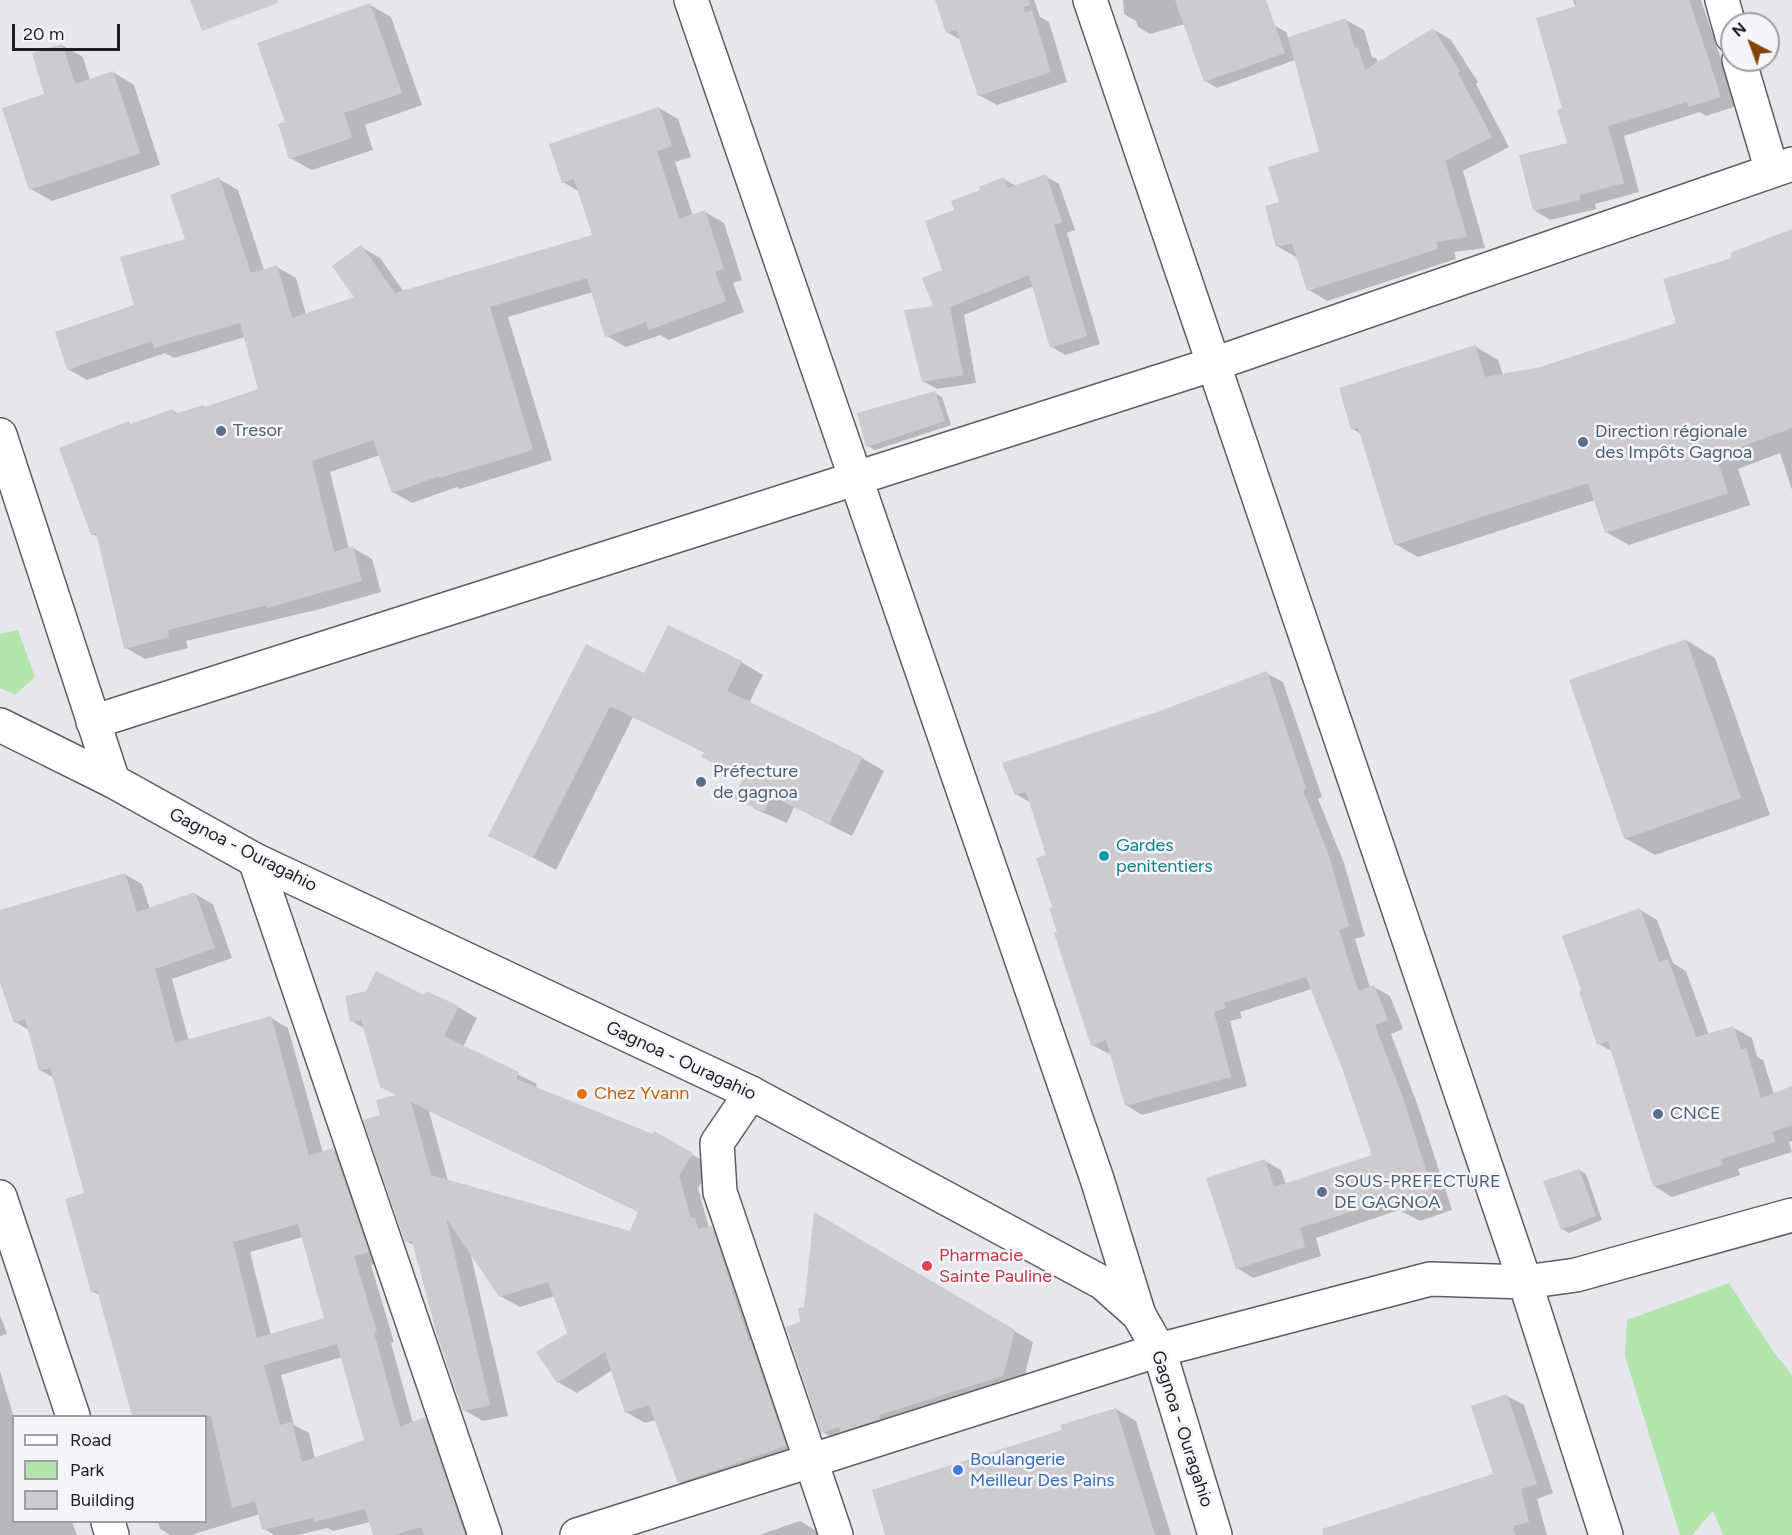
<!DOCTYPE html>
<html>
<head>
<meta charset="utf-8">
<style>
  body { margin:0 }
  #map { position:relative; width:1792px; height:1535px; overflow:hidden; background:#e6e7ec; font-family:Figtree,sans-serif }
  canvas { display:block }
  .legend { position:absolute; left:12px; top:1415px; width:195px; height:108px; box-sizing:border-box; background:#f3f5fa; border:2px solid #9e9fa3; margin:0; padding:8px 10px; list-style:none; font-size:18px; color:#1e1f20 }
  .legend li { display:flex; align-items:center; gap:12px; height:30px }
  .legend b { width:30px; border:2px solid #9e9fa3 }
  .north { position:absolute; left:1720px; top:12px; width:60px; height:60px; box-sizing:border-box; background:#f3f5fa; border:2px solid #9e9fa3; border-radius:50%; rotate:319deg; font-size:16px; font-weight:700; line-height:24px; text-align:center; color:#1e1f20 }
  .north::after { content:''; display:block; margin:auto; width:21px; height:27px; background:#834504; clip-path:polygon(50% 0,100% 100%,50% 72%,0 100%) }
  .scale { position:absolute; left:12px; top:24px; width:108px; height:27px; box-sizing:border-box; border:3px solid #1e1f20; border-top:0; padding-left:8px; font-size:18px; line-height:21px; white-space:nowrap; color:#1e1f20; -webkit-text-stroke:4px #f3f5fa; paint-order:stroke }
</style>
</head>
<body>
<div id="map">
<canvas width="1792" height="1535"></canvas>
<ul class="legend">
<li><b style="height:8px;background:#fff"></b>Road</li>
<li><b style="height:16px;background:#b3e4ac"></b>Park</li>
<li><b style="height:16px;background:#cecbd0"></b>Building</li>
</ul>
<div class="north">N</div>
<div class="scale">20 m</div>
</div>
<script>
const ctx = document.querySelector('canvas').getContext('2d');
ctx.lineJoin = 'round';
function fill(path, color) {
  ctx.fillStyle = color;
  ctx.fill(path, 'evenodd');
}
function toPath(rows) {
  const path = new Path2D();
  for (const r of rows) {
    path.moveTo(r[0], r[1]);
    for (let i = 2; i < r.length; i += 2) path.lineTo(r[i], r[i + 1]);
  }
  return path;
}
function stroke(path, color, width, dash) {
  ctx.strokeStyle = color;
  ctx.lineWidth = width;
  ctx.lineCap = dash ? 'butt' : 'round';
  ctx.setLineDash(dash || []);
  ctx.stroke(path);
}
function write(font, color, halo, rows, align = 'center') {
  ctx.font = font + ' Figtree,sans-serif';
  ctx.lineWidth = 5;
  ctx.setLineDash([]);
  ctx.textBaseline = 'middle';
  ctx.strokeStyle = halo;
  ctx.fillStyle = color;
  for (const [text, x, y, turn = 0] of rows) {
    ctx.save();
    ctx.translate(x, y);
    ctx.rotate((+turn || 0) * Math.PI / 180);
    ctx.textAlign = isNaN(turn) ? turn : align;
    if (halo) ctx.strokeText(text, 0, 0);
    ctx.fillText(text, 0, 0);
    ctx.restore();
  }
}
fill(toPath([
  [18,630,35,677,15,695,0,688,0,634],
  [1729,1283,1773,1351,1792,1375,1792,1535,1723,1535,1713,1511,1692,1535,1680,1535,1625,1356,1627,1320]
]), '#b3e4ac');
fill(toPath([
  [937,0,1034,0,1040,17,1049,22,1067,82,997,105,979,95,962,41,947,32],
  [1123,0,1230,0,1286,32,1288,38,1346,20,1364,30,1372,57,1377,59,1378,64,1433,29,1451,40,1478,82,1476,84,1509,147,1463,171,1485,248,1454,252,1456,259,1327,301,1309,290,1298,257,1296,257,1277,246,1281,203,1321,151,1295,60,1217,88,1205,81,1185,24,1150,34,1138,27,1136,21,1124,14],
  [1573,0,1701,0,1737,106,1706,116,1700,112,1624,136,1639,192,1595,204,1596,209,1550,220,1534,210,1569,144,1563,109,1576,8],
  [370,5,391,17,422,105,365,125,373,150,312,170,290,158,286,123],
  [62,45,83,57,90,80,113,72,134,85,160,165,52,201,31,189,46,95],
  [659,108,678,119,691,157,675,162,693,216,705,212,724,223,742,280,733,283,744,312,669,340,660,335,626,347,607,336,593,292,508,317,552,460,460,489,457,487,412,503,393,492,380,455,330,472,349,549,353,548,372,559,381,592,324,608,186,641,188,648,145,659,126,648,98,537,92,534,129,423,132,425,172,410,179,414,206,408,260,390,245,337,174,358,165,353,87,380,68,369,136,306,187,240,219,179,238,190,264,270,277,267,296,278,306,315,356,298,361,247,380,258,404,292,594,236,580,192,563,182],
  [1045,176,1059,184,1075,230,1067,233,1100,344,1065,355,1052,347,1034,286,964,315,976,383,937,389,923,381,935,307,956,211,981,191,1004,179,1016,186],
  [1792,231,1792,490,1780,453,1738,469,1750,505,1629,545,1606,532,1595,500,1418,557,1395,544,1361,434,1353,429,1475,346,1498,360,1503,375,1540,369,1678,324,1734,259],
  [935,393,942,397,951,425,875,450,868,446],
  [1686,640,1715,658,1770,815,1655,855,1625,838],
  [586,646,644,675,741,662,763,675,749,703,862,758,884,771,852,836,794,807,787,823,757,810,735,797,744,779,703,757,705,753,633,717,556,870,490,835],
  [1266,673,1283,682,1322,797,1318,799,1344,863,1365,936,1355,939,1370,988,1374,987,1390,996,1403,1029,1391,1034,1419,1109,1452,1210,1420,1221,1403,1212,1402,1209,1316,1238,1321,1256,1253,1278,1237,1268,1265,1161,1281,1170,1286,1185,1374,1156,1344,1070,1312,989,1240,1012,1242,1018,1230,1021,1247,1086,1142,1115,1126,1105,1111,1053,1109,1054,1092,1045,1059,933,1054,908,1048,856,1031,803,1016,794,1158,713],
  [124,874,142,884,150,909,195,894,213,904,232,958,172,979,189,1041,271,1018,288,1028,323,1153,333,1150,351,1160,385,1261,371,1265,394,1342,391,1343,413,1423,425,1419,443,1429,480,1535,374,1535,370,1522,333,1531,328,1528,298,1535,274,1535,264,1529,260,1514,191,1535,170,1535,160,1529,158,1522,206,1522,206,1416,133,1416,99,1295,92,1291,86,1194,54,1078,40,1070,29,1030,15,1022,0,979,0,912],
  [303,1237,326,1319,271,1336,250,1252],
  [342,1357,366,1441,315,1459,309,1433,294,1425,281,1375],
  [1639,909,1657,920,1673,963,1686,971,1709,1035,1734,1028,1752,1038,1757,1057,1763,1060,1774,1094,1792,1088,1792,1141,1789,1142,1792,1152,1738,1169,1740,1175,1672,1197,1654,1186,1613,1052,1599,1044],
  [424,997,458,1007,477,1018,463,1047,537,1084,535,1089,653,1136,655,1134,711,1165,698,1188,709,1228,730,1238,804,1457,698,1493,679,1482,656,1420,645,1423,626,1412,612,1370,577,1393,558,1382,569,1333,555,1296,520,1307,500,1296,470,1251,508,1416,483,1421,464,1410,415,1246,406,1241,382,1116,398,1096,365,1029,352,1021],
  [429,1111,639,1212,631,1233,448,1181],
  [1579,1170,1586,1174,1602,1220,1569,1233,1562,1229],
  [815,1215,1033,1342,1022,1386,841,1443,823,1432,802,1323,805,1308],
  [0,1315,7,1334,0,1336],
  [0,1371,14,1418,14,1522,72,1522,77,1535,0,1535],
  [1507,1396,1524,1405,1553,1493,1537,1499,1547,1535,1338,1535,1495,1475],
  [1116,1409,1136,1421,1171,1535,887,1535,1063,1431],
  [800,1521,823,1535,759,1535]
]), '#0003');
fill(toPath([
  [190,0,277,0,278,3,202,31],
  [935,0,1029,0,1030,5,1023,7,1025,13,1032,10,1051,72,978,96,956,30,946,33],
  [1175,0,1266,0,1285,53,1204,82],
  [1575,0,1689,0,1721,97,1688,107,1687,102,1608,126,1624,183,1579,195,1580,200,1533,211,1519,155,1567,143,1557,110,1562,108,1536,18,1577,6],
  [370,3,402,93,344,113,352,138,289,159,278,124,285,122,257,43],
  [1346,18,1355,48,1358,47,1365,70,1433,28,1460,71,1458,73,1492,137,1445,161,1467,237,1436,242,1438,249,1307,291,1292,243,1276,247,1265,206,1279,202,1268,167,1319,151,1288,37],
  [62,44,75,84,113,71,140,153,29,190,2,108,44,94,32,53],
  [659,107,672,146,657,151,679,219,705,210,724,269,715,272,726,301,649,330,646,322,605,337,587,278,490,307,533,450,439,478,439,476,392,493,373,440,312,461,334,552,353,546,362,581,267,608,267,605,168,630,169,637,124,649,96,533,91,535,59,448,129,421,130,424,173,409,174,414,204,405,205,407,258,389,240,323,154,348,152,341,67,370,55,332,134,305,120,257,185,239,170,195,219,177,251,273,277,265,292,318,354,297,332,266,361,245,395,293,592,235,574,179,562,183,549,144],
  [1046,174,1062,222,1054,225,1087,336,1050,348,1029,275,950,307,963,375,922,382,904,310,933,306,922,278,942,270,925,221,954,210,951,201,980,190,979,187,1004,177,1008,188],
  [1792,229,1792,428,1716,456,1728,493,1605,533,1588,483,1394,545,1358,428,1351,430,1339,388,1475,345,1485,377,1540,367,1676,323,1663,279,1732,258,1730,253],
  [935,391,945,421,866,447,857,413],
  [668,625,742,661,727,691,863,757,829,824,771,796,764,812,733,798,743,778,701,757,704,752,610,706,533,858,488,836,586,644,644,673],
  [1686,639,1741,798,1624,839,1569,680],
  [1267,671,1306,788,1303,790,1328,853,1349,926,1339,930,1358,991,1374,985,1388,1020,1375,1025,1403,1098,1436,1201,1402,1213,1397,1197,1300,1228,1305,1247,1236,1269,1206,1178,1265,1159,1274,1187,1372,1155,1343,1071,1306,977,1224,1003,1226,1008,1214,1012,1231,1077,1125,1106,1106,1040,1091,1046,1054,933,1057,932,1049,908,1052,907,1036,858,1046,855,1026,792,1015,795,1002,763,1157,712],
  [125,873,137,912,195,892,215,948,155,969,175,1043,271,1016,309,1156,333,1148,369,1252,354,1256,377,1332,374,1333,400,1427,425,1417,465,1535,424,1535,421,1527,394,1535,373,1535,365,1509,314,1522,313,1518,262,1530,255,1501,232,1508,211,1416,132,1416,97,1290,91,1292,65,1199,84,1193,50,1068,39,1071,25,1019,14,1023,0,983,0,910],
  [298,1224,324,1318,257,1338,233,1242],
  [337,1344,364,1440,302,1462,292,1422,280,1425,264,1365],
  [1640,908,1659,962,1668,959,1696,1037,1734,1026,1741,1050,1746,1048,1761,1098,1792,1086,1792,1125,1772,1132,1775,1142,1721,1159,1723,1165,1653,1187,1608,1041,1597,1045,1579,991,1581,990,1562,936],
  [376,971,424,995,426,991,459,1006,444,1036,519,1072,516,1079,653,1134,654,1131,693,1153,679,1176,691,1218,695,1217,698,1229,712,1226,749,1341,750,1340,786,1446,678,1483,649,1405,625,1413,605,1352,557,1383,536,1352,567,1333,548,1282,499,1297,446,1218,490,1405,463,1411,437,1335,412,1241,405,1242,363,1120,380,1115,376,1100,396,1095,380,1087,361,1020,350,1022,345,996,366,991],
  [411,1102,638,1211,630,1231,431,1175],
  [1579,1169,1596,1216,1561,1230,1543,1181],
  [814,1212,1015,1330,1003,1376,879,1415,880,1419,840,1432,839,1427,821,1433,786,1327,800,1322,798,1308,804,1307],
  [1507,1394,1537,1484,1521,1489,1529,1522,1513,1526,1515,1535,1323,1535,1322,1529,1493,1474,1471,1406],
  [1116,1408,1155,1535,885,1535,872,1490,1062,1430,1060,1425]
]), '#cecbd0');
const minor = toPath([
  [691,0,1097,1179,1139,1315],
  [1090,0,1525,1282,1606,1535],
  [1722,0,1732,36],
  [1739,60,1772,171],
  [93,722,1214,364,1792,164],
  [255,860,485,1535],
  [751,1093,717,1143,720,1192,836,1535],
  [577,1535,1159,1350,1430,1279,1525,1282,1576,1275,1792,1215]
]);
const tertiary = toPath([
  [0,435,113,781],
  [0,1197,73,1416],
  [108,1522,112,1535]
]);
const secondary = toPath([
  [0,725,113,781,255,860,751,1093,1103,1283,1139,1315,1159,1350,1215,1535]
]);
stroke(minor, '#5d5e62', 36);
stroke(tertiary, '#5d5e62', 36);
stroke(secondary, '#5d5e62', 36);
stroke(minor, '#fff', 33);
stroke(tertiary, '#fff', 33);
stroke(secondary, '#fff', 33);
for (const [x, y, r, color] of [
  [221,431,6,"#5c6f8a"],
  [1583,442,6,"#5c6f8a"],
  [701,782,6,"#5c6f8a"],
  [1104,856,6,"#0f9aa8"],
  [582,1094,6,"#e8710a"],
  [1658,1114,6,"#5c6f8a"],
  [1322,1192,6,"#5c6f8a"],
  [927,1266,6,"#e0444e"],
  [958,1470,6,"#3f7fe0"]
]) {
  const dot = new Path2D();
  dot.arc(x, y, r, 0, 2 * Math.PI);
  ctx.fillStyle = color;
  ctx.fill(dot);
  stroke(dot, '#f3f5fa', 2);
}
write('18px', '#4e5e75', '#f3f5fa', [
  ["Tresor",233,431],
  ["Direction régionale",1595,432],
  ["des Impôts Gagnoa",1595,453],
  ["Préfecture",713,772],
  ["de gagnoa",713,793],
  ["CNCE",1670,1114],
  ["SOUS-PREFECTURE",1334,1182],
  ["DE GAGNOA",1334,1203]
], 'left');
write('18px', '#0d838f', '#f3f5fa', [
  ["Gardes",1116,846],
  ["penitentiers",1116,867]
], 'left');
write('18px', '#1e1f20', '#f3f5fa', [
  ["Gagnoa - Ouragahio",243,850,27],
  ["Gagnoa - Ouragahio",681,1061,25],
  ["Gagnoa - Ouragahio",1182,1429,72]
]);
write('18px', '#c56008', '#f3f5fa', [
  ["Chez Yvann",594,1094]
], 'left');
write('18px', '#be3a42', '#f3f5fa', [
  ["Pharmacie",939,1256],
  ["Sainte Pauline",939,1277]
], 'left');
write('18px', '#366cbe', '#f3f5fa', [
  ["Boulangerie",970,1460],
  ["Meilleur Des Pains",970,1481]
], 'left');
</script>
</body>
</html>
